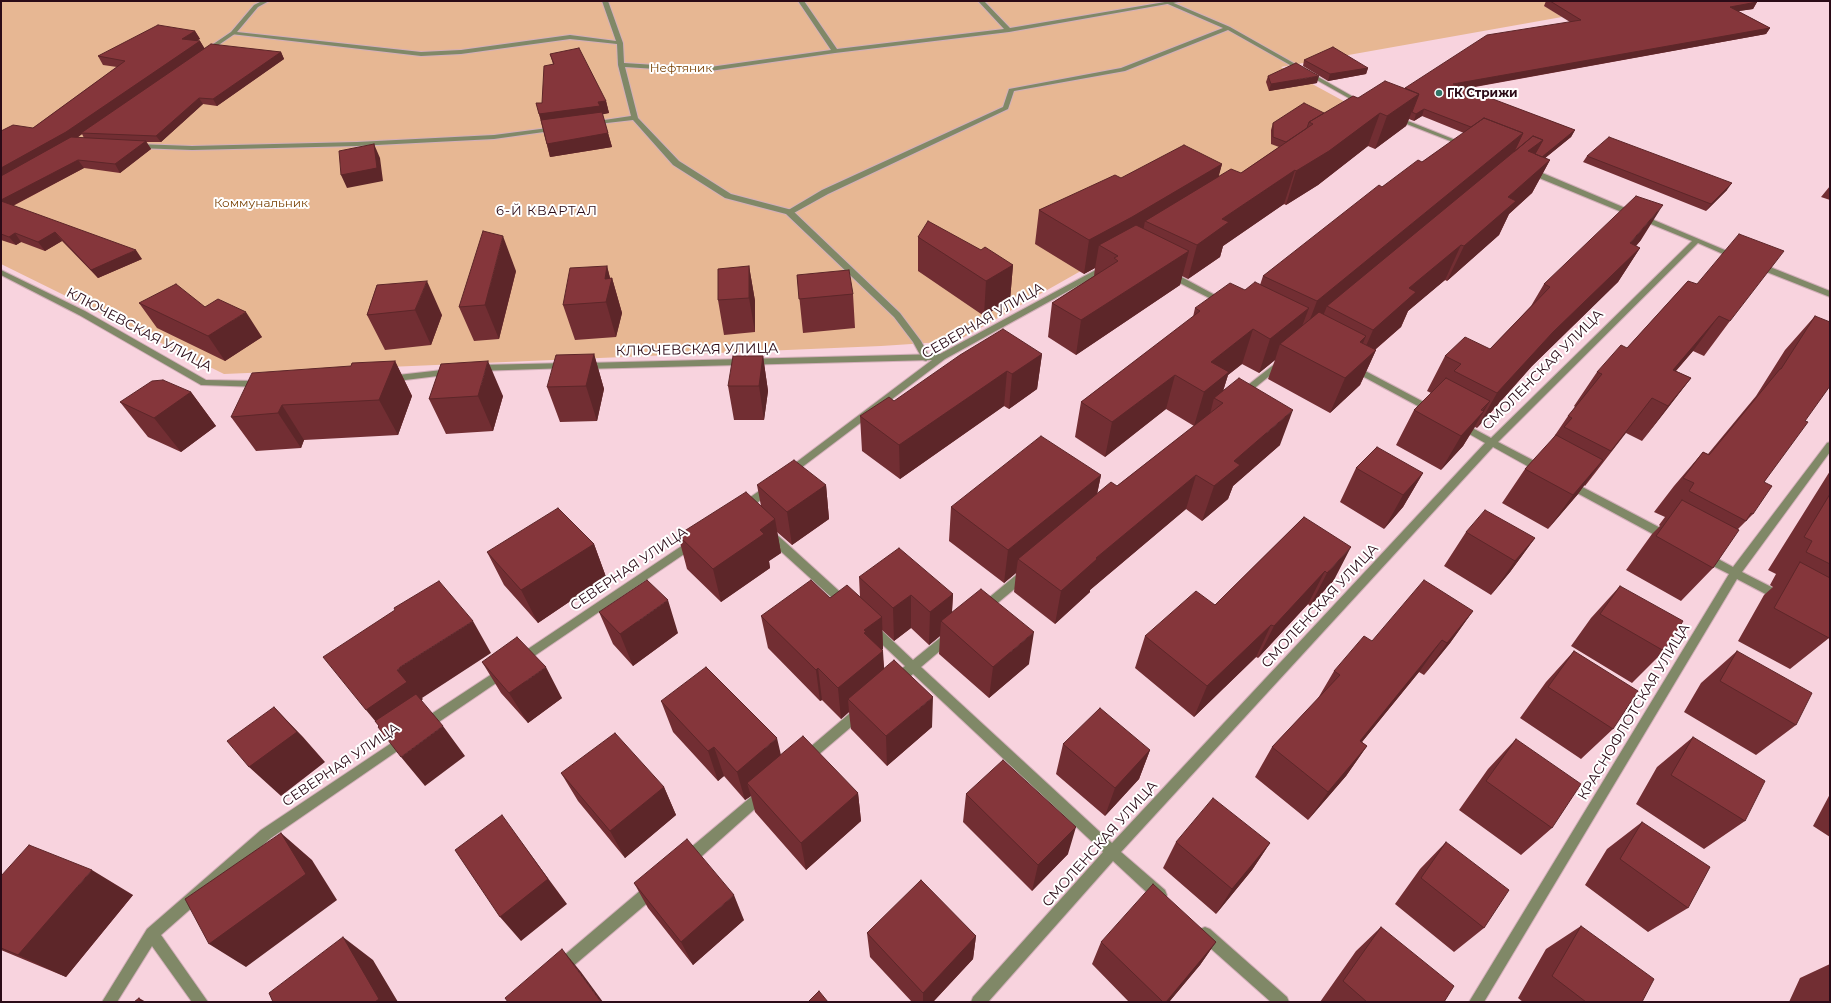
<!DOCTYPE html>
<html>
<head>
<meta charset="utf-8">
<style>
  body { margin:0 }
  #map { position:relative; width:1831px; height:1003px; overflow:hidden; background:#f8d3de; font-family:Montserrat,sans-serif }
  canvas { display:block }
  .frame { position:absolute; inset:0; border:2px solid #2b0b17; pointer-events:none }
</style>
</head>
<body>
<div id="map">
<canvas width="1831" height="1003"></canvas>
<div class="frame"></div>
</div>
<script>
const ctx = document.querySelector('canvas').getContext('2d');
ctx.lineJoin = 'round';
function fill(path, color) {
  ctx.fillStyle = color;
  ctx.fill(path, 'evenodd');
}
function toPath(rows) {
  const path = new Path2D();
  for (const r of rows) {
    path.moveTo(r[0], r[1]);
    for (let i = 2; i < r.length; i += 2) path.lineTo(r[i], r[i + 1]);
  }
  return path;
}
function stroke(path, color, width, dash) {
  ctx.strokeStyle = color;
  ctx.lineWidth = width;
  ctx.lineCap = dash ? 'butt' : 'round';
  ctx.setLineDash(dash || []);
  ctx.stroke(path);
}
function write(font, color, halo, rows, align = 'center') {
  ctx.font = font + ' Montserrat,sans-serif';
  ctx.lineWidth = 4;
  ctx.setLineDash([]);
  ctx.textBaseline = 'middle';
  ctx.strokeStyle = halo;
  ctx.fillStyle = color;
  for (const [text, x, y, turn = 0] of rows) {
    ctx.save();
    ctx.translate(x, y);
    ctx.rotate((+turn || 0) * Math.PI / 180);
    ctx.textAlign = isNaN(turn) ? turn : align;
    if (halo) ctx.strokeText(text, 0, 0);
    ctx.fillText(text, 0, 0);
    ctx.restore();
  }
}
fill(toPath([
  [1,1,1570,1,1545,6,1562,17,1281,67,1349,104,1224,190,957,341,881,346,224,374,1,264]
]), '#e7b793');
const lane = toPath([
  [262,1,269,1,258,7,237,32,421,52,461,50,570,35,616,41,602,1,608,1,623,43,624,63,703,68,831,50,798,1,804,1,837,49,1004,29,978,1,984,1,1010,28,1171,1,1184,1,1009,32,835,53,703,72,625,67,638,118,679,161,731,194,792,210,900,313,921,341,930,358,926,361,923,360,913,342,894,317,786,214,725,198,673,165,633,120,589,125,589,123,591,122,631,116,618,65,617,44,570,39,461,54,421,56,231,34,231,32,254,5,262,1],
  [556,127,558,128,558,130,494,139,357,146,192,150,137,148,134,146,137,144,192,146,357,142,494,135,556,127]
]);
const street = toPath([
  [1161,1,1169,1,1230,27,1366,104,1361,105,1228,30,1125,71,1014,91,1008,109,828,194,792,214,786,214,785,212,822,190,1003,107,1009,89,1121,68,1223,28,1161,1],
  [231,32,236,33,207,53,203,53,203,51,231,32],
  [1394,117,1398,117,1468,145,1463,146,1394,119,1394,117],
  [1527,169,1533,169,1739,256,1738,258,1732,258,1698,243,1498,442,1544,466,1546,469,1544,472,1538,472,1493,447,1121,852,1165,890,1167,895,1165,900,1160,902,1155,900,1113,861,988,1002,971,1002,973,997,1103,852,913,674,900,685,896,686,892,685,890,681,892,677,905,666,870,633,868,630,870,627,874,625,878,627,913,660,946,633,950,631,954,633,956,636,954,639,921,667,1112,843,1485,443,1457,427,1455,425,1457,423,1463,423,1491,438,1692,241,1527,173,1527,169],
  [1754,263,1760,263,1830,291,1830,297,1754,267,1754,263],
  [1103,266,1106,266,1110,268,945,359,789,477,784,473,786,470,932,360,584,369,580,366,584,363,940,354,1103,266],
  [1,270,85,311,206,380,259,381,263,384,259,387,201,385,79,315,1,275,1,270],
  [1168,273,1174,273,1228,302,1227,304,1221,304,1168,277,1168,273],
  [1281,359,1284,360,1285,362,1284,364,1245,396,1239,396,1237,394,1239,392,1281,359],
  [566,363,570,366,569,368,478,371,474,368,478,365,566,363],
  [1354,365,1435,408,1437,410,1432,413,1429,412,1351,370,1350,368,1354,365],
  [451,369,454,370,455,372,454,374,389,382,385,379,389,376,451,369],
  [1830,442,1830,452,1742,572,1785,594,1786,597,1785,600,1781,601,1777,600,1737,579,1484,1002,1469,1002,1729,574,1701,560,1700,557,1701,554,1709,554,1733,567,1827,443,1830,442],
  [1569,480,1672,534,1673,537,1672,540,1664,540,1566,487,1564,484,1566,481,1569,480],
  [769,484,774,488,772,491,747,511,739,511,738,508,739,505,769,484],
  [769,530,773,531,849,600,850,603,849,606,845,607,841,606,765,537,764,534,765,531,769,530],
  [692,539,696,540,697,543,696,546,524,663,520,665,516,663,514,660,516,657,692,539],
  [1025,570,1029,571,1030,574,1029,577,988,611,984,612,980,611,979,608,980,605,1021,571,1025,570],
  [504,666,508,667,510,671,508,675,430,728,426,729,422,728,420,724,422,720,504,666],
  [860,707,864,708,866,712,864,716,810,762,806,764,802,762,800,758,802,754,856,708,860,707],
  [405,734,409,735,411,739,409,743,271,838,161,935,208,1002,192,1002,152,946,117,1002,102,1002,147,929,261,830,405,734],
  [762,789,766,791,768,795,766,799,693,864,688,865,683,864,681,859,683,854,758,791,762,789],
  [653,882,658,884,660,889,658,894,565,973,560,975,555,973,553,968,555,963,648,884,653,882],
  [1205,927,1210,929,1287,997,1289,1002,1271,1002,1200,939,1198,934,1200,929,1205,927]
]);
stroke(lane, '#d3afba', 2);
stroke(street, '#d3afba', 2);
fill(lane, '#808867');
fill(street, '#808867');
fill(toPath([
  [1546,1,1754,1,1757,2,1753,9,1738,11,1770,28,1766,34,1464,89,1575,130,1571,137,1545,158,1550,160,1532,193,1509,214,1499,235,1447,281,1445,280,1408,311,1401,327,1375,350,1376,350,1360,385,1330,413,1268,379,1275,360,1259,373,1242,364,1228,375,1223,391,1280,445,1233,486,1228,499,1202,521,1186,509,1090,590,1090,592,1055,624,1014,592,1016,573,1004,583,949,541,951,507,1101,475,1097,494,1117,486,1194,426,1166,409,1105,457,1075,437,1081,402,1193,317,1195,308,1260,285,1263,276,1382,187,1422,162,1464,133,1422,116,1414,121,1409,119,1406,126,1375,149,1368,146,1318,185,1286,205,1284,204,1223,246,1220,257,1188,279,1182,276,1180,285,1076,355,1048,337,1052,303,1094,276,1095,268,1084,274,1035,244,1039,210,1121,178,1222,164,1218,177,1241,173,1279,147,1271,144,1271,130,1273,123,1324,113,1358,98,1405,88,1570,22,1544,6],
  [195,31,200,39,197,40,200,41,204,48,281,52,284,59,217,106,203,104,161,142,146,142,151,149,120,173,84,168,13,206,142,259,98,278,62,241,45,251,21,242,16,245,1,240,1,131,33,128,117,67,103,65,98,56],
  [82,134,84,138,77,138],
  [550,54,606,101,609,113,602,114,608,133,612,147,550,157,539,114,553,64],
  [1304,60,1368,68,1366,74,1328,81,1303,66],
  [1268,76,1317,83,1269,91,1266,82],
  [1587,156,1727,190,1706,211,1583,162],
  [1830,186,1830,200,1821,197],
  [918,237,981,250,1013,265,1010,300,984,316,918,271],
  [1641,240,1636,246,1640,248,1618,282,1532,366,1477,428,1475,427,1463,446,1441,470,1396,445,1414,410,1431,393,1427,391,1445,356,1490,349,1531,306,1544,284],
  [607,266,610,278,612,278,622,313,616,337,575,340,563,305],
  [749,266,755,301,755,332,724,335,718,300],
  [516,271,499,339,474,341,459,307],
  [797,275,853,294,855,328,803,333],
  [1688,281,1730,321,1704,356,1693,351,1676,371,1691,378,1642,441,1626,433,1585,486,1584,485,1578,494,1548,529,1502,503,1525,469,1551,441,1568,416,1575,407,1574,406,1597,372,1627,348],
  [377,285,442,315,431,345,385,350,367,315],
  [139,303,205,307,262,337,225,361,157,328],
  [1815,316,1805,421,1764,482,1753,514,1738,529,1713,568,1681,601,1626,570,1652,534,1660,526,1659,525,1665,517,1654,512,1674,486,1703,452,1708,454,1756,396,1785,350],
  [594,354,604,389,597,421,560,422,547,387],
  [1042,354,1037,389,1009,409,1004,406,900,479,862,451,860,416,894,401],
  [763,356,768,391,764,420,734,420,728,386],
  [395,361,412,396,398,435,304,440,301,448,256,451,231,417,351,366],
  [441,364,503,396,493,431,446,434,429,399],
  [191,392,216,426,181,452,148,437,120,402],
  [1356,468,1423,473,1403,507,1384,529,1340,502],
  [1830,471,1830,636,1829,638,1790,669,1738,641,1764,595,1773,587,1770,585,1776,574,1768,570],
  [757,485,826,485,829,519,792,545,777,532,781,553,769,561,770,568,721,602,687,569,678,535,761,506],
  [1304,517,1334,580,1310,606,1308,604,1258,658,1256,657,1194,717,1135,668,1145,636,1215,605],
  [1466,532,1535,538,1510,572,1491,595,1444,566],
  [594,544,606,577,538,623,504,585,487,552],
  [859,577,953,594,952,612,1029,664,989,698,939,654,940,636,929,645,911,628,894,641,882,630,883,649,882,650,884,669,932,727,887,766,851,729,849,712,841,719,822,700,820,701,768,648,761,616,830,598,860,597],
  [1620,586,1664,651,1632,683,1571,646,1591,618],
  [1473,611,1450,643,1424,675,1419,672,1362,742,1367,746,1346,776,1308,820,1255,777,1272,747,1317,700,1334,671],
  [599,612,678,633,633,666,613,644],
  [1574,651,1613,729,1581,759,1520,718,1546,682],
  [1737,651,1796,725,1756,755,1684,712,1701,683],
  [482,662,562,698,528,723,501,693],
  [661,701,781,755,858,793,861,821,806,870,755,812,751,796,745,800,724,776,718,781,673,732],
  [1693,737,1745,821,1704,849,1636,804,1657,767],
  [1516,739,1552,828,1521,855,1459,810,1488,769],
  [1063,744,1150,750,1139,779,1105,816,1056,774],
  [561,773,664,787,676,815,625,858,578,801],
  [966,794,1068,854,1032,891,963,822],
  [1830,794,1830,837,1813,826],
  [1642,822,1688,908,1648,932,1585,885,1607,849],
  [1176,842,1270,843,1252,870,1216,914,1163,868],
  [1446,842,1484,928,1454,952,1395,904,1420,869],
  [1,876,133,895,66,977,1,950],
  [634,883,744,920,693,965,648,908],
  [1581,926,1642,1002,1523,1002,1518,998,1546,949],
  [1381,927,1444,1002,1320,1002,1356,951],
  [867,933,976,936,973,959,933,1002,912,1002,870,957],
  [1101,942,1216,942,1200,965,1169,1002,1129,1002,1092,964],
  [1830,964,1830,1002,1789,1002,1800,978]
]), '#722e33');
fill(toPath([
  [1757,2,1753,9,1726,13,1730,7],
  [1770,28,1766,34,1450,91,1453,84],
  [195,31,200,39,186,47,182,39],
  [200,41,205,49,81,133,82,134,72,141,1,180,1,168],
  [281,52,284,59,217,106,213,99],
  [1368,68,1366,74,1328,81,1330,74],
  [1319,76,1317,83,1269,91,1271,84],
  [1419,94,1406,126,1375,149,1387,116],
  [199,98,203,104,161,142,156,136],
  [606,101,609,113,543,127,539,114],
  [1424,109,1422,116,1414,121,1416,114],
  [1380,113,1368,146,1318,185,1286,205,1296,171],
  [1575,130,1571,137,1533,168,1537,161],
  [608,133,612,147,550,157,547,144],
  [1523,133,1507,166,1327,306,1321,321,1304,335,1317,301],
  [1543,140,1526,174,1528,151],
  [146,141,151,149,120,173,115,164],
  [374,144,380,158,383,181,347,188,341,175],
  [78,160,84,168,6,209,1,203,1,200],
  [1550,160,1532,193,1509,214,1499,235,1447,281,1464,246,1508,197],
  [1222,164,1213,198,1145,221,1141,242,1099,245,1095,268,1084,274,1089,240],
  [1295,170,1284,204,1223,246,1220,257,1188,279,1197,245,1222,219],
  [1732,183,1727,190,1706,211,1711,204],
  [1663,205,1641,240,1608,278,1630,243],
  [55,232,62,241,45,251,38,242],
  [15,233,21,242,16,245,9,237],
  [503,236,516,271,499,339,485,305],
  [1461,245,1445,280,1408,311,1401,327,1358,364,1373,330,1409,288],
  [1640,248,1618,282,1532,366,1477,428,1497,393,1553,332],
  [136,250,142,259,98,278,91,270],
  [1189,251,1180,285,1076,355,1081,320],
  [1013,265,1010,300,984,316,986,281],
  [607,266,611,282,612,278,622,313,616,337,606,302,605,279],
  [749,266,755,301,755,332,749,298],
  [427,281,442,315,431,345,415,310],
  [1309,308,1296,342,1280,344,1275,360,1259,373,1270,339],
  [246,312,262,337,225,361,208,336],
  [1719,316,1693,351,1652,398,1585,486,1673,370],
  [1253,329,1242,364,1228,375,1220,401,1214,398,1210,414,1194,426,1204,392,1211,362],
  [1366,336,1351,371,1360,342],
  [1376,350,1360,385,1330,413,1345,378],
  [594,354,604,389,597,421,586,386],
  [1042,354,1037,389,1009,409,1012,374],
  [763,356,768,391,764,420,759,386],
  [395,361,412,396,398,435,379,400],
  [488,361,503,396,493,431,478,396],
  [1007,371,1004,406,900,479,899,445],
  [1175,375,1166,409,1105,457,1112,422],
  [1691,378,1664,413,1642,441,1668,406],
  [191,392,216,426,181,452,154,418],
  [1490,401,1463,446,1441,470,1461,436],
  [282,405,304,440,301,448,278,413],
  [1293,410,1280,445,1233,486,1228,499,1202,521,1214,486,1234,461],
  [1603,460,1578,494,1548,529,1573,495],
  [1423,473,1403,507,1384,529,1403,495],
  [1101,475,1094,509,1018,559,1016,573,1004,583,1008,550],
  [1196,475,1186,509,1090,590,1090,592,1055,624,1061,591,1096,558],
  [826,485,829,519,792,545,787,512],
  [775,519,781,553,769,561,770,568,721,602,713,569,760,530],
  [1535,538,1510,572,1491,595,1515,561],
  [594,544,606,577,538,623,521,590],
  [1351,547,1334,580,1310,606,1327,573],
  [1325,571,1308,604,1258,658,1274,626],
  [953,594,951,626,941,621,940,636,929,645,930,612],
  [911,595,911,628,894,641,893,608],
  [668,600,678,633,633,666,620,634],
  [1473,611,1450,643,1424,675,1447,643],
  [882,617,883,649,868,661,883,651,885,682,848,699,849,712,841,719,838,688,864,630],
  [473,621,491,653,422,698,423,699,421,701,391,740,366,710,400,667],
  [1271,625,1256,657,1194,717,1207,686],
  [1034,632,1029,664,989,698,993,667],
  [1442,640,1419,672,1339,770,1360,741],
  [546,667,562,698,528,723,509,693],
  [818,668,822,700,820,701,816,670],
  [933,697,932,727,887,766,886,736],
  [274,707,303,737,325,762,281,796,249,767],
  [443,726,465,756,425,786,401,757],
  [777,738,784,768,747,783,751,796,745,800,737,772],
  [1367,746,1346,776,1308,820,1328,792],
  [714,747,724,776,718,781,708,751],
  [1150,750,1139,779,1105,816,1115,788],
  [664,787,676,815,625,858,610,831],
  [858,793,861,821,806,870,801,843],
  [1076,827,1068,854,1032,891,1038,865],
  [281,833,312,860,337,900,246,967,209,944],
  [522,843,567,904,521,941,500,917],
  [1270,843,1252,870,1216,914,1232,889],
  [92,870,133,895,66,977,18,955],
  [734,895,744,920,693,965,681,942],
  [976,936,973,959,933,1002,923,1002,923,993],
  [343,937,373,960,398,1002,375,1002],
  [1216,942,1200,965,1169,1002,1166,1002],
  [562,949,581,972,603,1002,601,1002],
  [139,998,146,1002,141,1002]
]), '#5d2629');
const building = toPath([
  [1550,1,1754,1,1757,2,1730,7,1770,28,1453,84,1575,130,1542,157,1535,154,1543,140,1533,136,1514,152,1523,133,1484,118,1471,127,1424,109,1416,114,1412,112,1419,94,1405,88,1487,35,1581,20,1550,1],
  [158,25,195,31,182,39,200,41,66,132,1,168,1,131,13,125,33,128,125,61,98,56,158,25],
  [211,44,281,52,213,99,199,98,156,136,81,133,211,44],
  [1333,47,1368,68,1330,74,1304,60,1333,47],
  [579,48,606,101,598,102,600,106,539,114,536,103,542,103,544,66,554,64,550,54,579,48],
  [1296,63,1319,76,1271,84,1268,76,1296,63],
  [1385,81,1419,94,1387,116,1380,113,1329,151,1296,171,1295,170,1222,219,1229,222,1197,245,1145,221,1231,169,1241,173,1313,124,1309,122,1353,96,1358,98,1385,81],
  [1304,103,1324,113,1309,122,1307,128,1286,142,1273,137,1273,123,1304,103],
  [602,112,608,133,547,144,541,120,602,112],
  [1484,118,1523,133,1317,301,1263,276,1379,185,1382,187,1418,160,1422,162,1484,118],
  [1533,136,1543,140,1528,151,1550,160,1508,197,1516,201,1464,246,1461,245,1409,288,1416,292,1373,330,1327,306,1533,136],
  [71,137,146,141,115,164,78,160,1,200,1,176,71,137],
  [1609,137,1732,183,1711,204,1587,156,1609,137],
  [374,144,377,168,341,175,339,151,374,144],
  [1184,145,1222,164,1132,217,1089,240,1039,210,1115,175,1121,178,1184,145],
  [1636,196,1663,205,1630,243,1640,248,1553,332,1497,393,1454,371,1461,364,1445,356,1465,337,1490,349,1550,287,1544,284,1636,196],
  [1,201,136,250,91,270,55,232,38,242,15,233,9,237,1,234,1,201],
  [928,221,981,250,985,247,1013,265,986,281,918,237,928,221],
  [1136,225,1189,251,1081,320,1052,303,1118,261,1114,258,1118,256,1099,245,1136,225],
  [483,231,503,236,485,305,459,307,483,231],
  [1739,234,1784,251,1730,321,1719,316,1673,370,1691,378,1668,406,1652,398,1611,451,1564,427,1572,418,1568,416,1602,374,1597,372,1621,345,1627,348,1688,281,1697,284,1739,234],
  [607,266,605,279,612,278,606,302,563,305,570,268,607,266],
  [749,266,749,298,718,300,718,269,749,266],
  [849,270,853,294,799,299,797,275,849,270],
  [427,281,415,310,367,315,377,285,427,281],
  [1255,282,1309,308,1270,339,1253,329,1211,362,1229,372,1204,392,1175,375,1112,422,1081,402,1200,311,1195,308,1230,283,1245,290,1255,282],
  [176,284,205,307,218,299,246,312,208,336,139,303,176,284],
  [1319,312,1366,336,1360,342,1376,350,1345,378,1280,344,1319,312],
  [1815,316,1830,322,1830,386,1805,421,1808,422,1764,482,1772,486,1753,514,1751,513,1746,521,1689,491,1694,483,1683,478,1703,452,1709,455,1780,369,1781,369,1815,316],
  [1003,329,1042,354,1012,374,1007,371,899,445,860,416,889,397,894,401,960,355,1003,329],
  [594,354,586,386,547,387,556,355,594,354],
  [733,356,763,356,759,386,728,386,733,356],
  [395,361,379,400,282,405,278,413,231,417,252,373,351,366,352,363,395,361],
  [488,361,478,396,429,399,441,364,488,361],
  [1239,378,1293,410,1234,461,1240,465,1214,486,1196,475,1096,558,1097,559,1061,591,1018,559,1111,482,1117,486,1223,403,1214,398,1239,378],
  [1446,378,1490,401,1481,410,1484,411,1461,436,1414,410,1446,378],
  [163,380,191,392,154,418,120,402,152,381,163,380],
  [1556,435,1603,460,1573,495,1525,469,1556,435],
  [1041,436,1101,475,1008,550,951,507,1041,436],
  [1377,447,1423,473,1403,495,1356,468,1377,447],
  [794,460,826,485,787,512,757,485,794,460],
  [746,492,775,519,760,530,764,534,713,569,678,535,746,492],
  [1830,494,1830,564,1806,552,1812,541,1804,537,1830,494],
  [1682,500,1739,530,1713,568,1656,536,1682,500],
  [558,508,594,544,521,590,487,552,558,508],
  [1485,510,1535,538,1515,561,1466,532,1485,510],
  [1304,517,1351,547,1327,573,1325,571,1274,626,1271,625,1207,686,1145,636,1196,591,1215,605,1304,517],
  [899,548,953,594,930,612,911,595,893,608,859,577,899,548],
  [1800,562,1830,578,1830,636,1829,638,1774,608,1800,562],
  [647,580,668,600,620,634,599,612,647,580],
  [811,580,830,598,847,585,882,617,864,630,866,632,864,633,883,651,838,688,818,668,816,670,761,616,811,580],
  [1424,580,1473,611,1447,643,1442,640,1360,741,1367,746,1328,792,1272,747,1340,675,1334,671,1364,636,1372,641,1424,580],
  [439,581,473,621,400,667,400,668,397,670,407,682,366,710,323,657,395,610,394,608,439,581],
  [1620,586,1683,621,1664,651,1600,614,1620,586],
  [981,589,1034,632,993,667,941,621,981,589],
  [517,637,546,667,509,693,482,662,517,637],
  [1574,651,1638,691,1613,729,1548,687,1574,651],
  [1737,651,1812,693,1796,725,1720,681,1737,651],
  [894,660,933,697,886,736,848,699,894,660],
  [706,667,777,738,737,772,714,747,708,751,661,701,706,667],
  [416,694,443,726,401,757,378,727,379,726,375,721,416,694],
  [274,707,297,732,249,767,227,741,274,707],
  [1100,708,1150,750,1115,788,1063,744,1100,708],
  [615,733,664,787,610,831,561,773,615,733],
  [803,736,858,793,801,843,747,783,803,736],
  [1693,737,1765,781,1745,821,1671,775,1693,737],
  [1516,739,1581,784,1552,828,1486,781,1516,739],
  [1003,760,1076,827,1038,865,966,794,1003,760],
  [1213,798,1270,843,1232,889,1176,842,1213,798],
  [502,815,548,879,500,917,455,850,502,815],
  [1642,822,1710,867,1688,908,1620,859,1642,822],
  [281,833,306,874,209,944,185,899,281,833],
  [687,839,734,895,681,942,634,883,687,839],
  [1446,842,1509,890,1484,928,1421,878,1446,842],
  [29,845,92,870,18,955,1,948,1,876,29,845],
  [921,880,976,936,923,993,867,933,921,880],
  [1153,884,1216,942,1166,1002,1163,1002,1101,942,1153,884],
  [1581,926,1654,979,1642,1002,1586,1002,1552,976,1581,926],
  [1381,927,1454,986,1444,1002,1367,1002,1343,981,1381,927],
  [343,937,379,999,375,1002,273,1002,269,993,343,937],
  [562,949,601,1002,508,1002,505,998,562,949],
  [819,991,828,1002,808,1002,819,991],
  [139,998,141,1002,134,1002,139,998]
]);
fill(building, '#85363b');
stroke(building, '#5d2629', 1);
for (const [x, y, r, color] of [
  [1439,93,4,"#317568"]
]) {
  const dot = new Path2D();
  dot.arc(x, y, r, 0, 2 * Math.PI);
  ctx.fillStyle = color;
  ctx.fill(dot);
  stroke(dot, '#fff', 1.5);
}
write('12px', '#783f00', '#fff', [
  ["Нефтяник",681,68],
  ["Коммунальник",261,203]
]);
write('bold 12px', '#2b0b17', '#fff', [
  ["ГК Стрижи",1447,93]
], 'left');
ctx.letterSpacing = '1px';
write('13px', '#2b0b17', '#fff', [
  ["6-Й КВАРТАЛ",547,211]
]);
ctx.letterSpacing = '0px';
write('14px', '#2b0b17', '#fff', [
  ["СЕВЕРНАЯ УЛИЦА",983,321,-30],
  ["КЛЮЧЕВСКАЯ УЛИЦА",139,330,28],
  ["КЛЮЧЕВСКАЯ УЛИЦА",697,350,-1],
  ["СМОЛЕНСКАЯ УЛИЦА",1543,370,-45],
  ["СЕВЕРНАЯ УЛИЦА",629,569,-34],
  ["СМОЛЕНСКАЯ УЛИЦА",1320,606,-47],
  ["КРАСНОФЛОТСКАЯ УЛИЦА",1634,712,-59],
  ["СЕВЕРНАЯ УЛИЦА",341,765,-34],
  ["СМОЛЕНСКАЯ УЛИЦА",1100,844,-48]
]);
</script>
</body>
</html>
